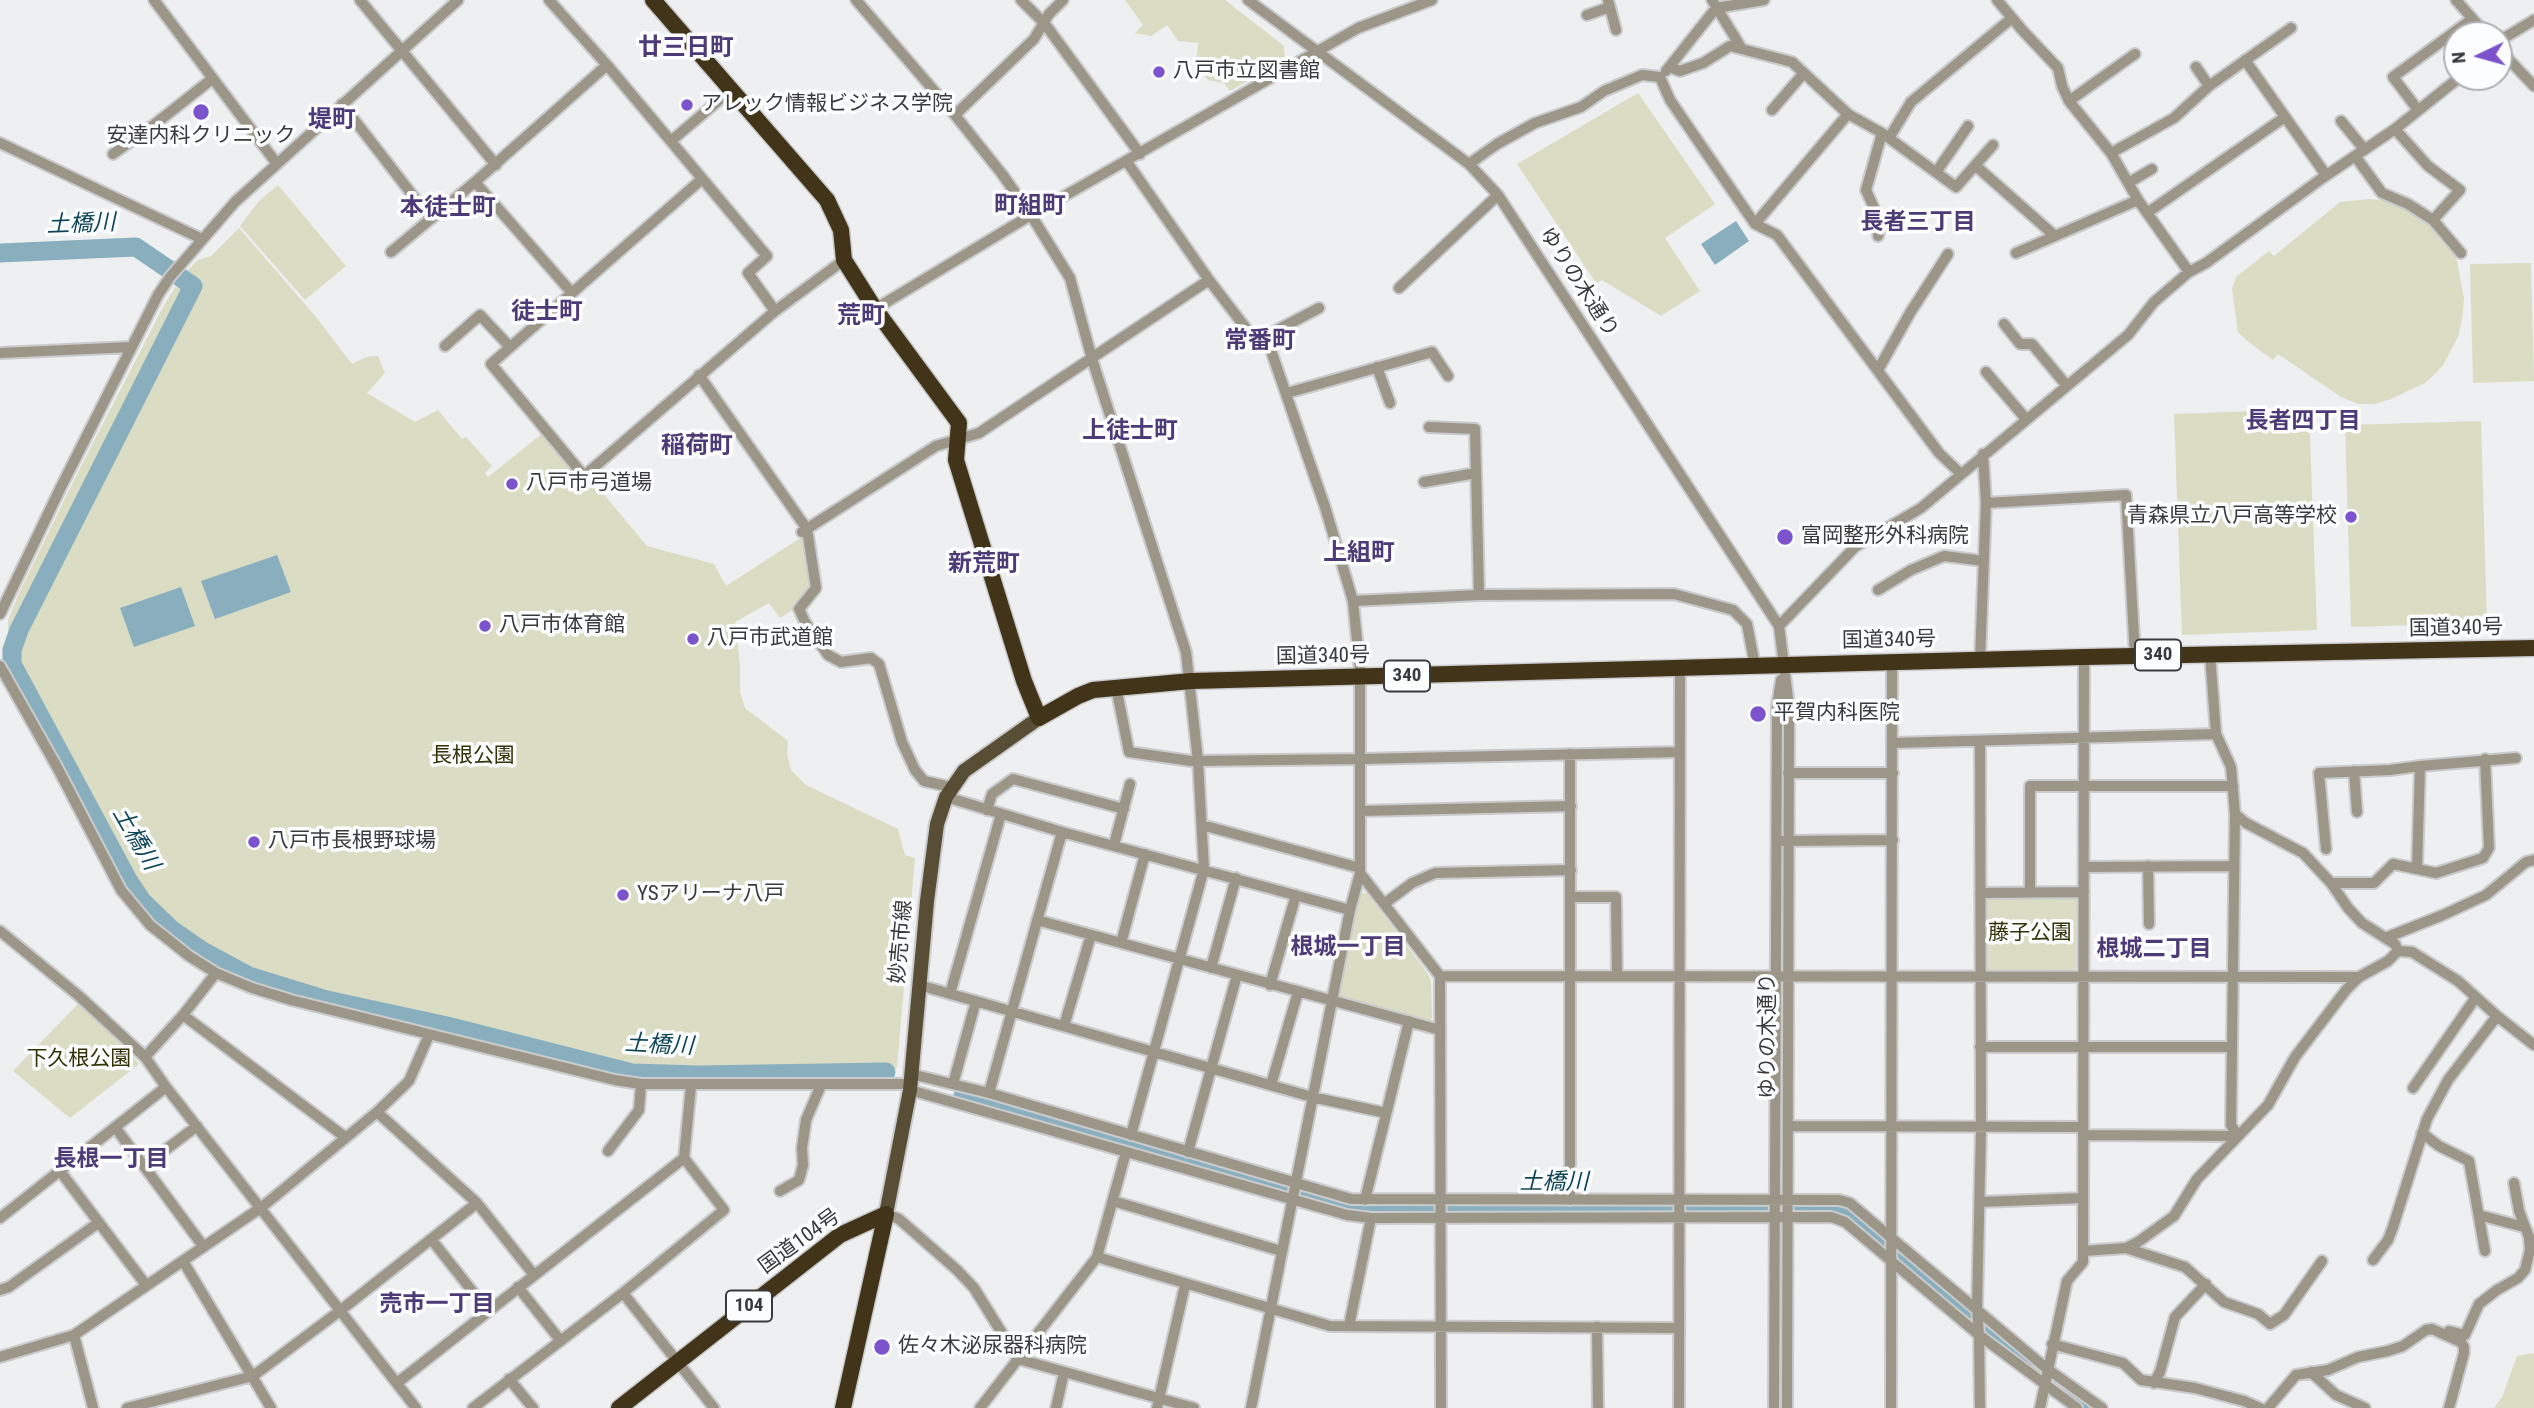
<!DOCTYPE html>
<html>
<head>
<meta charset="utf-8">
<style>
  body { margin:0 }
  #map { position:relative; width:2534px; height:1408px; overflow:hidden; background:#eeeff1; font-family:"Roboto Condensed",sans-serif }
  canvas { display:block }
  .north { position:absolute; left:2443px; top:21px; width:70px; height:70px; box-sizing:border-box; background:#fcfdfe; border:2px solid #aeafb0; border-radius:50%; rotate:265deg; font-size:19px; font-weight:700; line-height:28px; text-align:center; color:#3a3a3b }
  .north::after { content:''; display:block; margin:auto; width:24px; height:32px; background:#7c53cc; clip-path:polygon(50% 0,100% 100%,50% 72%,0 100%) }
</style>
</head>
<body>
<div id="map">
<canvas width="2534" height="1408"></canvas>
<div class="north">N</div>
</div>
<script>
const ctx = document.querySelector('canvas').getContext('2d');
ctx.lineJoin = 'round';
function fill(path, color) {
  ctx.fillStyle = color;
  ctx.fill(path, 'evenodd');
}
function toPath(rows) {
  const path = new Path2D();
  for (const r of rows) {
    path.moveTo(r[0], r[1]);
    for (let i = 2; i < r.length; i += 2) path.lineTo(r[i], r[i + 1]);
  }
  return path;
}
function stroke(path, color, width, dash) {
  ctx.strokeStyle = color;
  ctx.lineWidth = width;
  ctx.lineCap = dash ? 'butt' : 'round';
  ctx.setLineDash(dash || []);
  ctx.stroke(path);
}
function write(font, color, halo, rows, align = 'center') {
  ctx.font = font + ' "Roboto Condensed","Noto Sans JP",sans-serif';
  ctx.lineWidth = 7;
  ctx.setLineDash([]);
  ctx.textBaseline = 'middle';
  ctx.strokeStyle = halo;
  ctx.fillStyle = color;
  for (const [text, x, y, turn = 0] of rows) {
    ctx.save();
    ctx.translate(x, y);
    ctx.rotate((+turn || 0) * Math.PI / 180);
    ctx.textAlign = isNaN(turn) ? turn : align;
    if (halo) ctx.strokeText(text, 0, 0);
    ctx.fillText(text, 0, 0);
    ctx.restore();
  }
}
fill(toPath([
  [1125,0,1225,0,1284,46,1285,60,1230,91,1224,83,1208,80,1196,63,1198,43,1178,41,1167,25,1151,36,1135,33,1143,25],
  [1638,93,1715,204,1665,238,1700,291,1661,316,1602,280,1596,283,1517,164],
  [278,185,346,266,305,300,240,226,259,201],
  [2369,199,2391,201,2409,209,2424,218,2437,231,2456,256,2464,298,2462,320,2458,337,2443,365,2435,374,2425,383,2391,399,2374,404,2358,404,2341,397,2278,354,2273,360,2246,340,2238,332,2232,289,2236,277,2269,251,2274,256,2340,202],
  [239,228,316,317,352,364,366,357,378,356,385,373,367,393,415,422,438,410,462,439,466,437,492,466,485,473,488,477,543,433,583,481,590,478,647,546,714,564,726,586,802,537,805,541,814,587,796,608,780,618,769,603,735,622,740,666,740,692,745,708,788,741,787,754,791,770,806,785,898,829,905,855,915,858,897,1067,892,1073,816,1072,813,1077,738,1078,631,1077,443,1030,329,1004,263,984,231,970,182,941,138,898,125,881,11,669,8,658,8,620,19,593,74,480,163,307,182,276,198,260,211,256],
  [2531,263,2534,381,2473,383,2470,264],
  [2309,409,2317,630,2182,635,2174,414],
  [2481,421,2487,623,2351,627,2345,425],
  [1367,893,1428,974,1431,982,1432,1018,1429,1022,1339,996,1360,894],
  [2074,896,2077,900,2076,968,2072,971,1983,970,1984,900,1986,897],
  [78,1004,126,1048,139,1064,70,1118,13,1071],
  [2534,1353,2534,1408,2494,1408,2502,1397,2517,1356]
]), '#dadcc4');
fill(toPath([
  [1736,221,1749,241,1715,265,1701,244],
  [277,555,291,592,215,619,201,581],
  [181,587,195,626,134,647,120,608]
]), '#89afbf');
stroke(toPath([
  [0,253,136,247,193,286,19,630,12,650,12,664,128,880,142,901,171,929,201,950,249,976,327,1000,447,1026,632,1073,699,1075,886,1072],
  [963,1096,1355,1208,1682,1209,1842,1206,2063,1391,2089,1408]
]), '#89afbf', 19);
const minor = toPath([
  [154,0,277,164],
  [360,0,496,165],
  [549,0,607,65,767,256,748,273,775,311],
  [856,0,955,115,1002,174,1031,215,1070,278,1092,359,1186,652,1198,761,1204,869,1131,1135],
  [1021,0,1045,24,1140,154],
  [1248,0,1469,164,1498,195,1779,626,1789,706,1787,1408],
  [1608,0,1616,30],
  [1712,0,1742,49],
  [1997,0,2023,31,2058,68,2062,86,2069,101,2111,153,2138,200,2189,272],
  [2456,0,2487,35],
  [1587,15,1610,7],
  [2499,41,2534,20],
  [2499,49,2534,86],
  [2245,60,2326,175],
  [1670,67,1680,71,1703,63,1730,46,1792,62,1848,114,1882,133,1956,187,1993,145],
  [1666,71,1716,8,1764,0],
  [1660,77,1670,100,1755,224,1777,235,1939,453,1960,473],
  [2209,86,2291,28],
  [2069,101,2135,54],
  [342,104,431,219],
  [1772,110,1803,74],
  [2418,110,2393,77,2472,19],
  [955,115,1034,39,1049,14,1063,0],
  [2341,121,2364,149],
  [2395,129,2428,166,2460,190,2433,220],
  [1889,138,1911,102,2012,18],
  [671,141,731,90],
  [0,143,202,239],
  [2111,153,2174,118,2209,86,2196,67],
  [113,154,155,124,212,79],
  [2355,156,2382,193,2408,204,2433,220,2461,253],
  [1127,162,1209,280,1252,336,1266,336,1325,507,1353,601,1360,670,1360,873,1350,910,1251,1408],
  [1469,164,1497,144,1535,123,1581,107,1604,91,1642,75,1660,77],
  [1976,166,2055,236],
  [1937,171,1968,126],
  [702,179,491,364,584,476,775,311,844,260],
  [475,182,572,293],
  [2128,183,2152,169],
  [2147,213,2285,117],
  [1755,224,1848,114],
  [1878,236,1881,224,1866,190,1882,133],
  [391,252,475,182,607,65],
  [2016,253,2138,200],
  [1399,288,1498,195],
  [875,309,1031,215,1358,28,1432,0],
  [2004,324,2020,344,2032,344,2067,386],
  [1266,336,1319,308],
  [445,346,480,315,510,347],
  [0,353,132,347],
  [1377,367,1390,403],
  [1878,370,1910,313,1948,254],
  [1986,372,2026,419],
  [699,375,807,529,816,588,799,609,805,622,828,655,841,662,871,658,879,664,902,742,915,770,924,781,951,787],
  [1287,393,1432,352,1448,376],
  [1429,427,1475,429,1479,595],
  [1424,482,1476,473],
  [1986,503,2126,495,2135,656],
  [802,532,936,446,979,433,1209,280],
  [1878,590,1911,570,1944,556,1984,561],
  [1353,601,1479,595,1674,594,1733,610,1747,624,1755,666],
  [0,614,61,487,158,295,170,277,235,202,458,0],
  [1779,626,1855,547,1921,508,2128,335,2154,302,2189,272,2206,263,2321,179,2395,129,2460,77],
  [1980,660,1986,503,1983,454],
  [0,666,57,767,121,890,150,925,189,956,216,973,252,988,291,1000,615,1080,641,1084,910,1084],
  [1116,687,1129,752,1191,761,1361,759,1680,752],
  [1893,743,2216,734],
  [2354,771,2357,812],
  [1788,773,1893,773],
  [946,797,1062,832,1350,910],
  [987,810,992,794,1013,779,1124,809],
  [1361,811,1571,806],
  [1202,825,1360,868],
  [1783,841,1893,840],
  [1114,845,1130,784],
  [2326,849,2319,773,2390,770,2420,766],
  [2148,866,2149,924],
  [2084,867,2233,866],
  [2417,869,2420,766,2516,758],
  [1360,873,1440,976,2359,977],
  [2331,883,2374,883,2393,864,2436,873,2483,858,2489,848,2485,759],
  [2030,892,2030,786,2233,786],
  [1980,893,2084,892],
  [1571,897,1616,897,1617,975],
  [1384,904,1412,883,1435,873,1571,870],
  [1037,920,1440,1030],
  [0,931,79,996,145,1057,166,1087,416,1408],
  [2385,938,2443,915,2486,895,2526,862,2534,860],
  [1121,943,1145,854],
  [2398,951,2412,952,2458,981,2497,1016,2534,1045],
  [1211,968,1236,878],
  [1440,976,1441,1408],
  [919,985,1312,1097,1386,1113],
  [1270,985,1296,895],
  [950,994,1001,814],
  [183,1015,345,1137],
  [1064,1026,1091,935],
  [1980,1047,2231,1047],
  [145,1057,183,1015,216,973],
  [911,1074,989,1093,1351,1199,1839,1200,1850,1203,2046,1368,2102,1408],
  [953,1084,976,1001],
  [1271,1085,1298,992],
  [2413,1088,2476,997],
  [910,1090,1347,1215,1371,1218,1831,1217,1845,1222,1979,1335,2077,1408],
  [989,1093,1062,832],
  [377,1112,477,1203,534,1275],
  [1788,1126,2083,1127],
  [115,1127,203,1246],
  [2422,1133,2439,1146,2469,1161,2485,1251],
  [2083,1135,2238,1136,2231,1125,2235,814,2231,767,2216,734,2210,654],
  [608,1151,639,1110,641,1084],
  [1188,1152,1237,975],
  [144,1166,197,1126],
  [60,1171,146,1285],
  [780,1191,799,1180,803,1165,802,1148,806,1120,821,1085],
  [1365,1200,1409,1021],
  [1570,1200,1570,754],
  [1113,1201,1281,1251],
  [1980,1202,2083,1198],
  [886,1214,899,1219,957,1270,974,1288,1018,1359,1194,1408],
  [2479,1215,2524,1227],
  [0,1218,166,1087],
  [431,1239,488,1311],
  [2126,1248,2185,1267,2224,1302,2258,1314,2270,1324,2284,1315,2322,1261],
  [2084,1251,2126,1248,2138,1242,2174,1216,2197,1179,2268,1105,2295,1057,2346,990,2359,977,2388,961,2398,951,2395,944,2362,923,2348,908,2331,883,2303,853,2246,823,2235,814],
  [1097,1257,1330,1326,1679,1328],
  [2373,1260,2388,1240,2393,1227,2427,1119,2448,1080,2497,1016],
  [183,1261,271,1408],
  [518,1287,560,1340],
  [0,1290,9,1287,98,1223],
  [623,1293,714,1408],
  [1349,1326,1371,1218],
  [1597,1327,1598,1408],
  [2449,1331,2465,1335,2479,1304,2497,1290,2518,1278,2525,1270,2530,1250,2529,1237,2519,1211,2514,1183],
  [74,1335,93,1408],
  [2052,1344,2123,1363,2141,1380,2195,1388,2244,1401,2260,1408],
  [0,1357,74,1335,262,1207,377,1112,409,1081,429,1035],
  [2311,1372,2336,1395,2365,1408],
  [509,1379,533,1408],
  [397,1383,684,1158,691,1086],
  [2154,1383,2160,1372,2175,1317,2206,1284],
  [127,1408,253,1376,341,1310,477,1203],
  [473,1408,623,1293,724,1210,684,1158],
  [980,1408,1097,1257,1126,1152],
  [1056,1408,1064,1372],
  [1157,1408,1185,1285],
  [1679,1408,1680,669],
  [1774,1408,1777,706,1781,680],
  [1891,1408,1892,661],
  [1980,1408,1979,1335,1977,1309,1981,1127,1980,743],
  [2040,1408,2067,1281,2083,1262,2084,657],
  [2268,1408,2296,1375,2328,1370,2358,1357,2388,1351,2403,1346,2426,1330,2432,1329,2461,1342,2464,1347,2464,1353,2449,1408]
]);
const major = toPath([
  [886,1214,910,1090,927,901,937,824,946,797,964,771,1039,718]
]);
const highway = toPath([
  [653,0,827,200,841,230,844,260,875,309,959,423,956,460,1024,681,1039,718,1078,696,1093,690,1191,681,2084,657,2534,648],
  [619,1408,840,1235,886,1214],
  [843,1408,886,1214]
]);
stroke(minor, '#cacbcd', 14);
stroke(major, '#cacbcd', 18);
stroke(highway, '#cacbcd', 19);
stroke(minor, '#9c9688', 10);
stroke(major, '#584d35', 14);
stroke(highway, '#413418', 16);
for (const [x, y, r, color] of [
  [1159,72,7,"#7c53cc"],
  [687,105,7,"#7c53cc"],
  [201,112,9,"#7c53cc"],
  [512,484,7,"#7c53cc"],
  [2351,517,7,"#7c53cc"],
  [1785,537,9,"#7c53cc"],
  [485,626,7,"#7c53cc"],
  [693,639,7,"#7c53cc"],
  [1758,714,9,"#7c53cc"],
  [254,842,7,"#7c53cc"],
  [623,895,7,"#7c53cc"],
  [882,1347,9,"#7c53cc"]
]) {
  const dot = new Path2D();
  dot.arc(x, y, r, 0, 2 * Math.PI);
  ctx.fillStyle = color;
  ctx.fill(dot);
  stroke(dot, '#fcfdfe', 2.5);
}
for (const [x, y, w] of [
  [2158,655,46],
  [1407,676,46],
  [749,1306,46]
]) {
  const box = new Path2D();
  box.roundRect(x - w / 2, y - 15.5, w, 31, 5);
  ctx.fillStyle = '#fcfdfe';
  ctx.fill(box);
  stroke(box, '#3a3a3b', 2);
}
write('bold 19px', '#3a3a3b', null, [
  ["340",2158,655],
  ["340",1407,676],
  ["104",749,1306]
]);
write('21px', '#3a3a3b', '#fcfdfe', [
  ["八戸市立図書館",1173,72],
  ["アレック情報ビジネス学院",701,105],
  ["安達内科クリニック",201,137,"center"],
  ["八戸市弓道場",526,484],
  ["青森県立八戸高等学校",2337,517,"right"],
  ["富岡整形外科病院",1801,537],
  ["八戸市体育館",499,626],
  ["八戸市武道館",707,639],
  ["平賀内科医院",1774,714],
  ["八戸市長根野球場",268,842],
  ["YSアリーナ八戸",637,895],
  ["佐々木泌尿器科病院",898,1347]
], 'left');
write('21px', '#3a3a3b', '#fcfdfe', [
  ["ゆりの木通り",1578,283,57],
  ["国道340号",2456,629,-1],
  ["国道340号",1889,641,-1],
  ["国道340号",1323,657,-1],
  ["妙売市線",902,942,-85],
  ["ゆりの木通り",1769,1036,-90],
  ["国道104号",800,1242,-36]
]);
write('21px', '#323307', '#fcfdfe', [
  ["長根公園",473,757],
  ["藤子公園",2030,934],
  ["下久根公園",79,1060]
]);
write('bold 23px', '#4d3b78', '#fcfdfe', [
  ["長者三丁目",1918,223],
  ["長者四丁目",2303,422],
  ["根城一丁目",1348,948],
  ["根城二丁目",2154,950],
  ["長根一丁目",111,1160],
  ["売市一丁目",437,1305]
]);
write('italic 23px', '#104558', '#fcfdfe', [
  ["土橋川",81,225,-2],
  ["土橋川",135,839,60],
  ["土橋川",659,1046,3],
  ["土橋川",1554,1183]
]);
write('bold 24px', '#4d3b78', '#fcfdfe', [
  ["廿三日町",686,49],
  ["堤町",332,121],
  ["町組町",1030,207],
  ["本徒士町",448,209],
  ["徒士町",547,313],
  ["荒町",861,317],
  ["常番町",1260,342],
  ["上徒士町",1130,432],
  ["稲荷町",697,447],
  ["上組町",1359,554],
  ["新荒町",984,565]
]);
</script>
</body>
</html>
